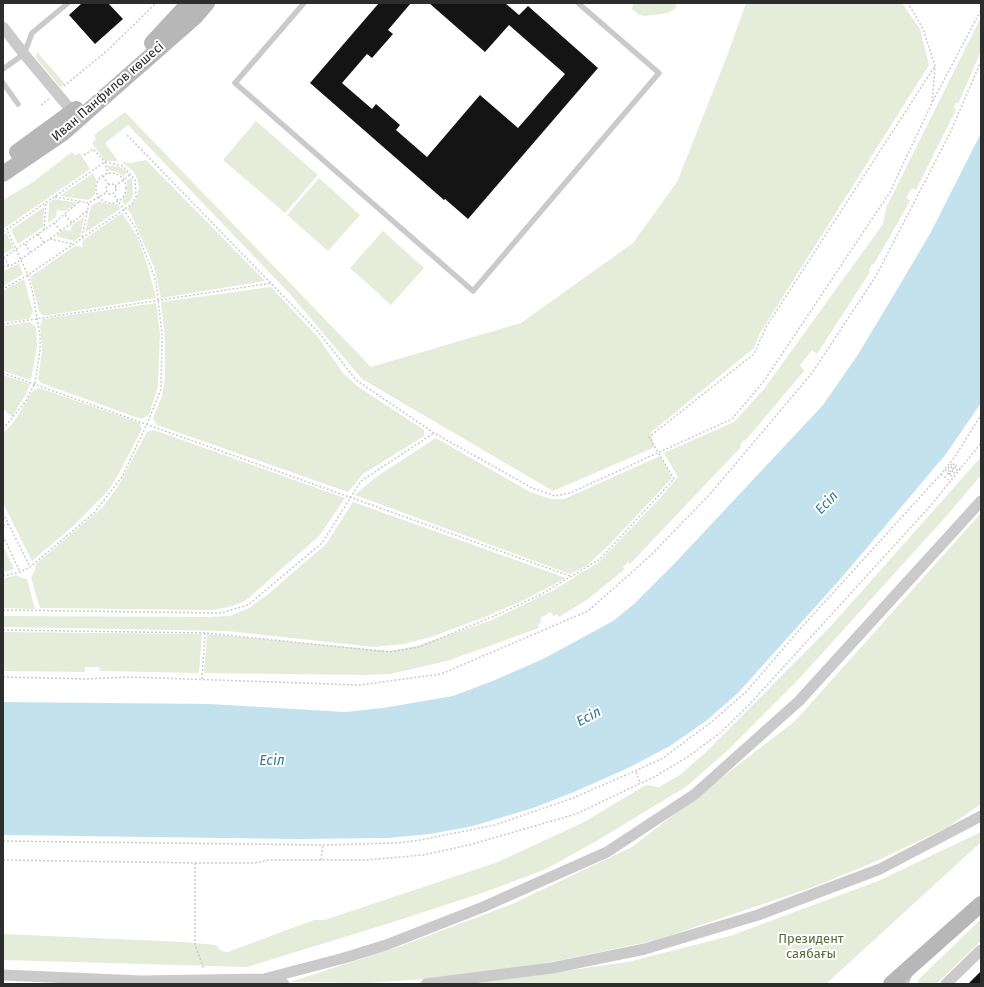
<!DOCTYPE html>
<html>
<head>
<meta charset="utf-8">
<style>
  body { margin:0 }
  #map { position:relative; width:984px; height:987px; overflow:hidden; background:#fff; font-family:"Fira Sans",sans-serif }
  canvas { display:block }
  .frame { position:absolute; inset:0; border:4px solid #2d2d2d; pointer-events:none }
</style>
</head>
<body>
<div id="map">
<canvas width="984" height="987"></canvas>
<div class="frame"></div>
</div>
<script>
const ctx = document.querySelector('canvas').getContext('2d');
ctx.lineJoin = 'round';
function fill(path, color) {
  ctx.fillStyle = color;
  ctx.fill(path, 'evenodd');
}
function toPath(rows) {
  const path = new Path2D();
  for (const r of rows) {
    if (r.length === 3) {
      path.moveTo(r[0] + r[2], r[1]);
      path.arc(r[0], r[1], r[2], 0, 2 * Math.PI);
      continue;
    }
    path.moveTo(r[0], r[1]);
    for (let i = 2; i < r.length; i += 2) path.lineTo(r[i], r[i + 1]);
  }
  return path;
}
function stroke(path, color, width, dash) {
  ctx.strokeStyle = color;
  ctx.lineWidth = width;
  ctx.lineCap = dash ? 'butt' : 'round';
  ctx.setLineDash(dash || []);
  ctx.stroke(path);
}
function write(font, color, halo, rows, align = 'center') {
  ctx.font = font + ' "Fira Sans",sans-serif';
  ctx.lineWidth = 4;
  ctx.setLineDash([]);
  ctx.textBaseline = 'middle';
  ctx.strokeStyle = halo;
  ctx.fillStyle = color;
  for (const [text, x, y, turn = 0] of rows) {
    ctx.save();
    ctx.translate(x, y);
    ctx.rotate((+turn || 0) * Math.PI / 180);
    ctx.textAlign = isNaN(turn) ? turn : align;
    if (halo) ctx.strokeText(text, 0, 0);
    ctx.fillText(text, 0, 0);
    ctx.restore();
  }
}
fill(toPath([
  [633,3,677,3,675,9,668,13,645,16,639,15,632,9],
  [746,3,902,3,920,29,929,65,760,333,754,348,650,433,655,447,553,491,362,379,290,294,128,125,105,143,118,161,105,161,92,143,96,139,94,135,125,112,371,367,521,323,633,243,677,182,727,56],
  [981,17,981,51,958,104,956,102,954,108,956,110,916,190,912,188,906,198,910,201,874,264,872,264,869,270,870,272,817,354,812,350,800,365,804,371,745,441,744,440,740,445,741,447,630,564,628,562,623,567,625,569,588,599,559,617,557,614,553,616,551,612,540,618,542,622,538,624,539,628,447,661,390,674,366,675,204,673,207,634,389,651,417,646,492,620,554,590,600,561,658,500,678,477,664,453,734,422,764,389,883,224,886,208],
  [37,52,65,84,60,87,36,58],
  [256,121,318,175,285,213,223,160],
  [72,152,75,155,80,153,90,169,3,229,3,200,33,182],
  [146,160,265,281,161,298,154,267,131,214,127,209,136,200,139,187,137,178,133,171,122,162,131,163],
  [107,165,120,167,128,172,123,176,115,171,109,171],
  [93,173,96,179,95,195,88,200,60,196],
  [132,178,133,195,131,200,125,205,122,201,127,191,127,180],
  [319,178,360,215,328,251,287,215],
  [54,199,77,203,65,211,57,210,56,217,48,223,49,203],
  [99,201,107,204,118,204,120,209,85,233,91,206],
  [44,207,43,227,18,244,11,230],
  [122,213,137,236,148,267,156,298,43,316,39,311,30,277,75,246,82,247,83,240],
  [84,217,80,237,74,241,56,236,64,230,71,231,72,225],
  [383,231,424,268,391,305,350,268],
  [6,233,14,248,3,254,3,235],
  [19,264,23,274,3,286,3,271],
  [24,279,33,312,29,319,3,322,3,291],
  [271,287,317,336,343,373,357,386,424,430,424,436,363,474,348,492,157,425,153,418,162,396,165,377,165,341,161,302],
  [156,303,160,333,158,386,149,415,141,419,41,383,38,379,42,351,40,325,43,319],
  [29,322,36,327,37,346,31,380,3,371,3,326],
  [3,375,30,384,26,394,12,417,3,409],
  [39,388,140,423,142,429,118,475,108,491,72,527,32,561,3,503,3,433,13,423,33,391],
  [154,430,345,498,319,536,245,601,229,607,212,610,40,608,31,578,35,570,36,564,102,508,117,488,147,432],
  [436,438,530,492,551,499,564,499,660,456,672,478,607,547,586,566,570,574,355,495,376,477],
  [981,457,981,475,950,512,799,679,728,750,687,786,595,842,544,870,485,892,393,922,247,967,3,960,3,934,184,942,216,945,221,951,228,952,314,920,325,920,498,862,584,822,646,785,659,787,680,775,705,753,831,626],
  [353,502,566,578,520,602,482,618,434,636,404,644,374,647,227,631,3,627,3,616,208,617,230,616,249,608,267,595,326,544],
  [981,513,981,804,948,827,870,864,813,887,657,940,528,967,443,978,367,983,290,982,401,946,512,904,632,847,795,721],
  [3,546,14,569,3,572],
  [16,575,22,578,27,579,35,609,3,608,3,579],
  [3,632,202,634,199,673,100,671,99,667,85,667,85,672,3,671],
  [981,832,981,842,826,984,471,984,628,962,730,936,878,881],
  [980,920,981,941,936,984,917,984,919,979]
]), '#e5ecd9');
fill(toPath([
  [981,133,981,403,946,454,843,576,738,693,706,721,670,746,628,768,574,792,533,808,473,826,430,834,388,838,298,839,3,835,3,702,210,704,345,712,383,708,453,696,495,680,543,659,613,621,633,605,674,564,823,405,857,356,895,293,931,232]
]), '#c3e2ed');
fill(toPath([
  [82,3,108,3,123,19,95,44,69,15],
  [379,3,411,3,388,30,393,34,372,58,367,54,342,83,372,109,376,104,400,125,396,130,427,157,480,95,518,128,565,74,509,25,485,52,429,3,505,3,519,15,528,6,598,68,468,219,445,199,444,200,310,83],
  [981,971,981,984,968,984]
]), '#141414');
stroke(toPath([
  [64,86,108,50,156,3],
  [933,101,981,10],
  [41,105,49,99],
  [127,135,320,334,356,380,434,433,532,488,555,496,570,493,732,419,764,381,890,192,932,103,935,66,923,29,908,3],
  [84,155,93,149,105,162,108,174],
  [111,188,15],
  [103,176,108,184],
  [111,189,5],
  [115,186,131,174],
  [55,197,89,203],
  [65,215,72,223],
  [54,223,61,231],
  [44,230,46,202],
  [3,232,105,162,123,166,135,180,136,197,132,204,28,275,3,289],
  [38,234,44,243],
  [82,237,89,203,107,192],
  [50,239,73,244],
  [25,244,30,252],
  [4,257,9,266],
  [3,258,54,223,80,201],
  [3,267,13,265,72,223,88,210],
  [3,324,272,283],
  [3,373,570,576],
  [3,429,26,401,35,383,40,350,40,336,33,294,28,275,7,230],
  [945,471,953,463,954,464,947,472,948,474,955,466,957,466,949,475,951,476,959,468,961,470],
  [941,474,951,482],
  [3,513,30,567],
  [3,526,8,524],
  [3,536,20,572],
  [3,576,20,572,30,567,94,513,122,477,147,424,161,389,162,335,156,281,135,227,113,193],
  [3,610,220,613,248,605,322,543,361,481,434,433],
  [3,630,206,633,390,652,419,647,492,617,540,595,600,559,674,479,649,437,754,354,766,327,935,66],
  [3,677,86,679,129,677,360,685,441,674,588,611,650,556,711,493,812,373,876,276,950,133,981,61],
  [202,679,205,633],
  [636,772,640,783],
  [3,841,323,845,396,843,420,840,495,825,573,798,635,771,663,758,710,723,746,692,801,628,941,474,954,458,981,415],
  [3,860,195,863,255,863,268,860,367,860,423,855,469,845,576,814,656,776,689,756,720,733,749,705,932,504,981,443],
  [321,860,323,845],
  [195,863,195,945,204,969]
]), '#cacaca', 1.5, [2, 2]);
stroke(toPath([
  [304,3,235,83,473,291,659,73,578,3],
  [3,69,24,54,32,33,68,3],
  [3,83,18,104],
  [906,984,910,973]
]), '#cacaca', 5.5);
stroke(toPath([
  [3,27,24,54,76,116],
  [3,975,141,981,264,979,344,958,386,945,483,907,607,852,695,794,799,701,981,501],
  [265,979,284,984],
  [426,984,552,968,645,949,758,915,880,869,981,816],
  [946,984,981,950]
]), '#cacaca', 11);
stroke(toPath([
  [152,43,189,3],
  [17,152,76,109],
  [3,174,62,134,195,17,207,3],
  [891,984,981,904]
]), '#b7b7b7', 16);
write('13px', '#2d2d2d', '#fff', [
  ["Иван Панфилов көшесі",108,92,-41]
]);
write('13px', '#566b37', '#fff', [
  ["Президент",811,939],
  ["саябағы",811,954]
]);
write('italic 14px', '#357a94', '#fff', [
  ["Есіл",827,503,-47],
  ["Есіл",589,717,-28],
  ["Есіл",272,761]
]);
</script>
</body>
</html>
